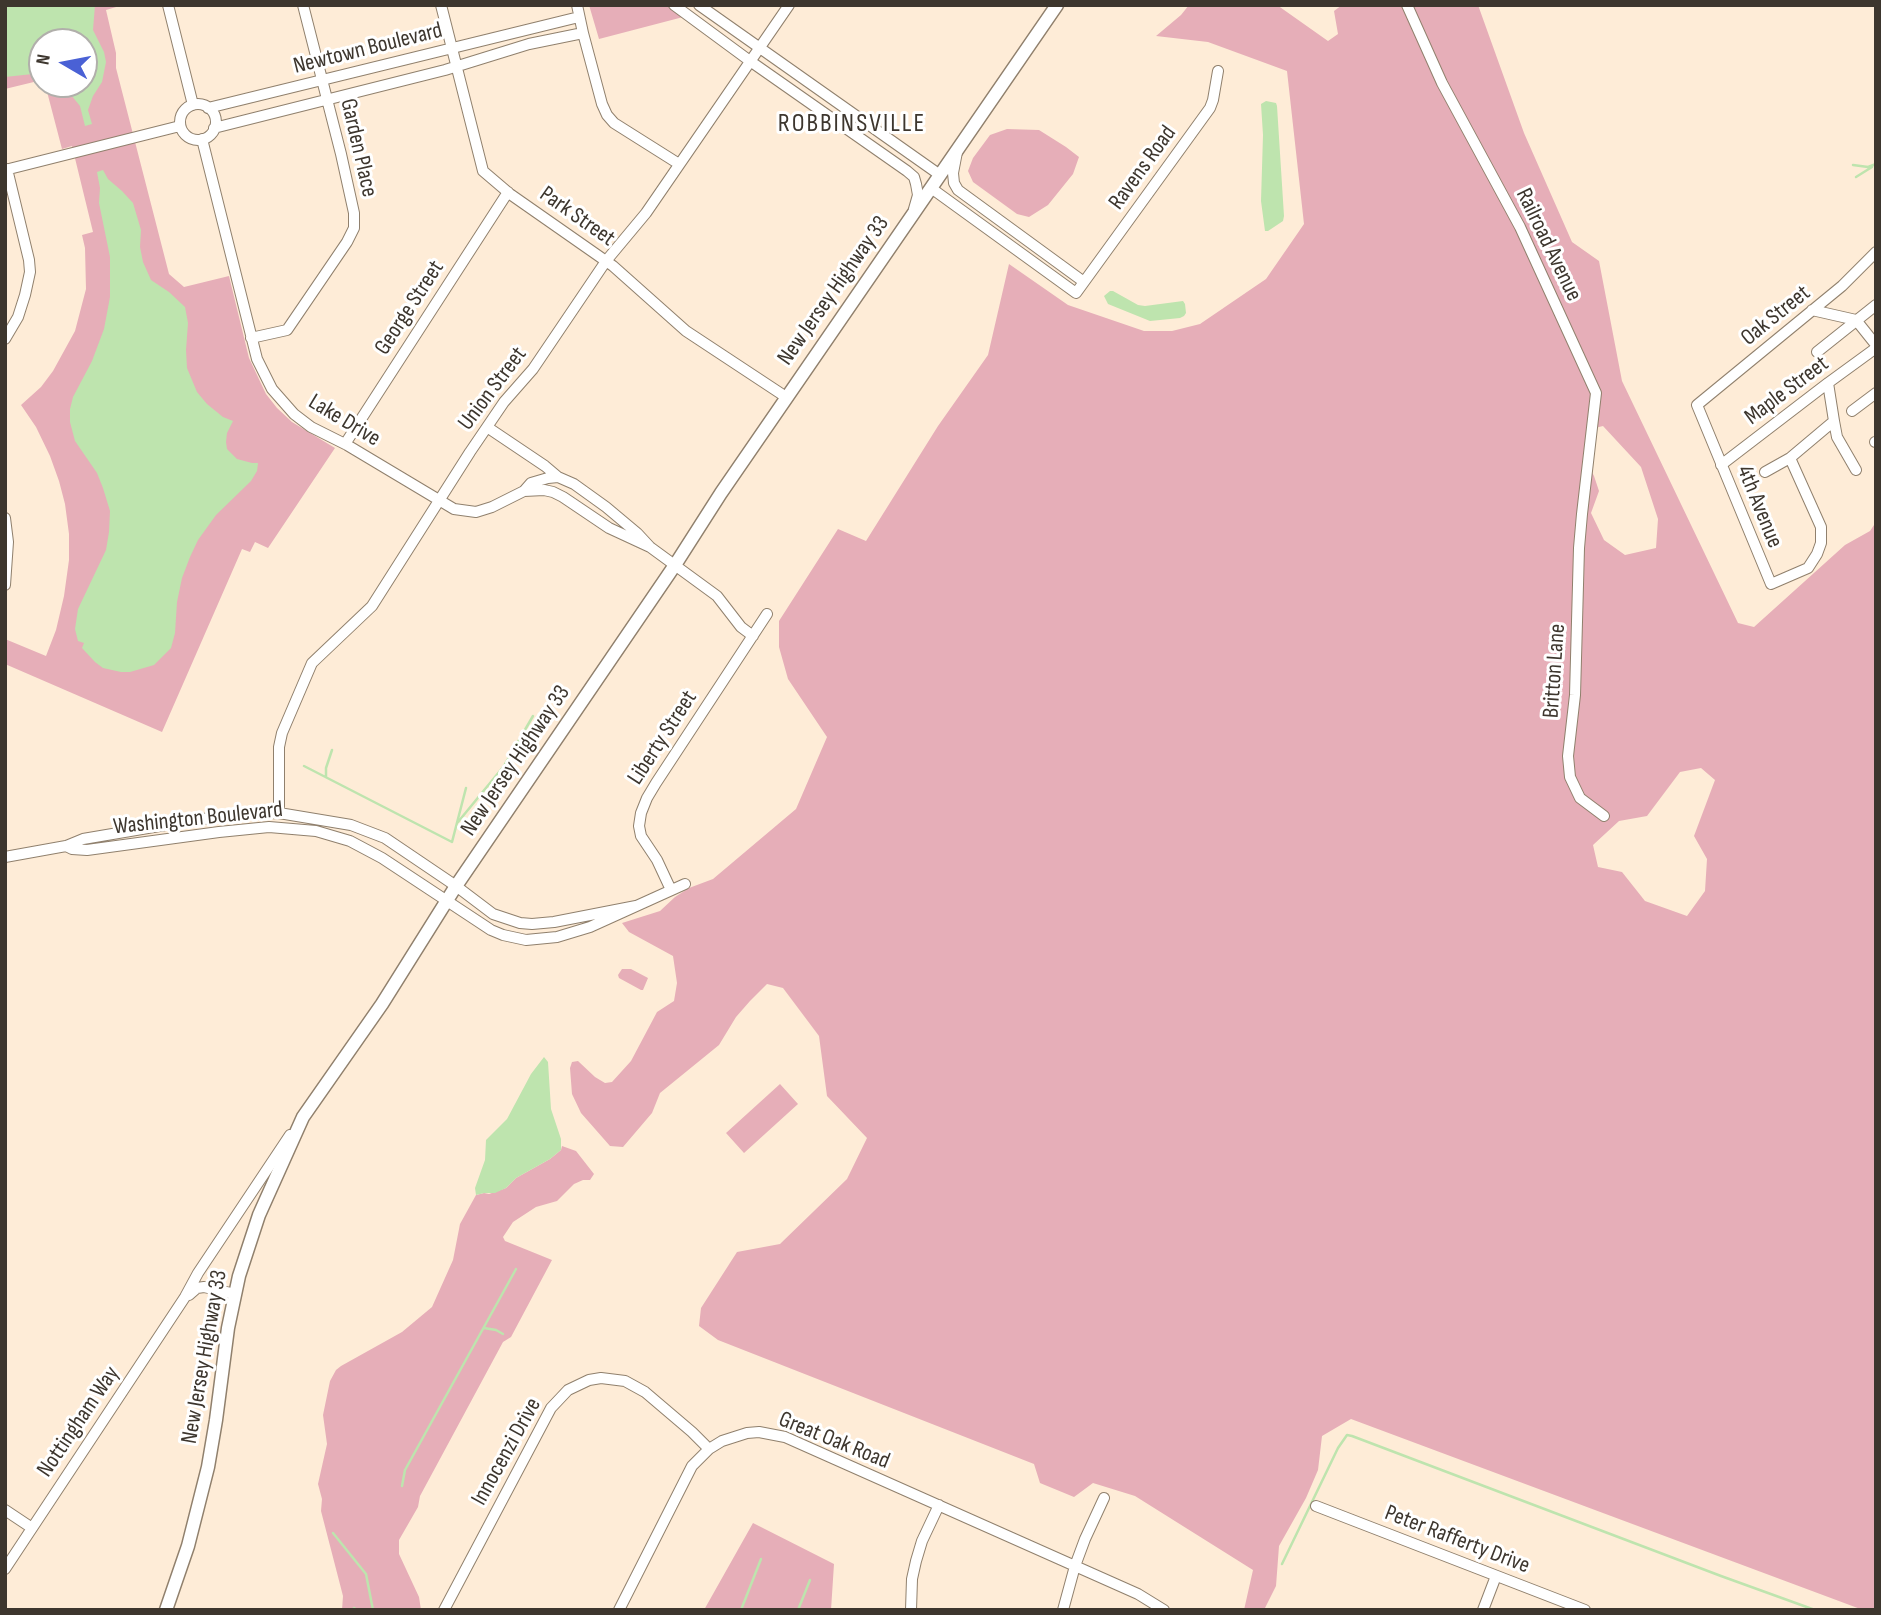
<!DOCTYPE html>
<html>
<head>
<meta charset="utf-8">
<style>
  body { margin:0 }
  #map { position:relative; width:1881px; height:1615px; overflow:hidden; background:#feecd7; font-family:"Sofia Sans Condensed",sans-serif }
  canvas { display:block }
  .frame { position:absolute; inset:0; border:7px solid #3d362e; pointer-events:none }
  .north { position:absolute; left:28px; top:28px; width:70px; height:70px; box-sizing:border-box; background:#fff; border:2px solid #b1afab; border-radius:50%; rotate:280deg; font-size:19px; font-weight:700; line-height:28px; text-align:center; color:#3d362e }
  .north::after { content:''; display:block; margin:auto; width:24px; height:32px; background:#4a61d5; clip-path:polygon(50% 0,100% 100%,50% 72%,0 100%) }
</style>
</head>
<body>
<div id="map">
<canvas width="1881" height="1615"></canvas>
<div class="frame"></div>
<div class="north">N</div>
</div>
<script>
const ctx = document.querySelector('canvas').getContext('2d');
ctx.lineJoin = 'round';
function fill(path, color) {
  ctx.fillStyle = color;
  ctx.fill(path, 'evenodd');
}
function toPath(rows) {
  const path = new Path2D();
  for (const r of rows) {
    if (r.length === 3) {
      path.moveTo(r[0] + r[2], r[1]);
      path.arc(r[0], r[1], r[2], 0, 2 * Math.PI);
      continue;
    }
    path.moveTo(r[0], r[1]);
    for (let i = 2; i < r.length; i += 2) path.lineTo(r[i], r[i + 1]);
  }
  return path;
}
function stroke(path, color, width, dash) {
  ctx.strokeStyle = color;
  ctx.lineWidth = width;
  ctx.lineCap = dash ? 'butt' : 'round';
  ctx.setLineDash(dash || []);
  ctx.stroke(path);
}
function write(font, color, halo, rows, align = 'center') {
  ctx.font = font + ' "Sofia Sans Condensed",sans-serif';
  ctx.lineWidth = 6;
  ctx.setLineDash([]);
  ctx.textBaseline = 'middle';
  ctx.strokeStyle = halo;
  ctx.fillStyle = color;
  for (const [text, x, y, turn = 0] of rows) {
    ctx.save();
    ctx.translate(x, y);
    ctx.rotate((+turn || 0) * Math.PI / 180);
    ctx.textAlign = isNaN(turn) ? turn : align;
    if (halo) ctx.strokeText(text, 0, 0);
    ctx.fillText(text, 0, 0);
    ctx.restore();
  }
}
fill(toPath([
  [5,5,123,5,106,10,116,53,116,68,169,274,184,287,229,276,249,358,266,394,277,408,292,422,335,448,268,548,255,542,250,552,242,549,162,732,5,664,5,639,46,656,56,630,64,596,69,560,69,534,65,504,59,481,50,456,36,427,21,405,41,387,53,371,75,331,86,289,85,248,82,235,93,232,72,146,62,149,45,84,84,84,84,42,42,42,42,80,5,89],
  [589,5,674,5,687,16,599,39],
  [1189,5,1277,5,1328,41,1338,34,1334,11,1342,5,1478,5,1524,133,1572,242,1599,261,1622,381,1738,623,1754,627,1845,545,1870,531,1876,522,1876,1610,1863,1610,1351,1419,1322,1436,1318,1470,1306,1498,1279,1546,1276,1586,1264,1610,1244,1610,1253,1570,1135,1496,1093,1483,1074,1497,1040,1483,1034,1464,718,1340,699,1326,701,1308,737,1252,780,1244,847,1179,867,1138,827,1096,819,1036,783,988,767,984,750,1001,736,1017,719,1045,660,1093,652,1113,623,1147,610,1146,581,1113,572,1094,570,1068,572,1062,578,1061,595,1077,605,1083,612,1082,631,1061,657,1012,674,1001,677,983,673,956,629,932,622,923,660,911,675,897,689,888,713,879,796,809,827,737,788,679,779,647,779,621,838,529,866,541,938,426,988,355,1009,264,1068,305,1144,331,1172,331,1200,324,1266,279,1304,224,1287,71,1208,42,1156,36,1181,15],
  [1603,426,1641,467,1658,519,1656,548,1625,555,1604,540,1591,513,1599,491,1594,476,1584,457,1587,430],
  [1701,768,1715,780,1694,836,1707,859,1705,891,1687,916,1645,901,1622,872,1598,867,1593,845,1619,821,1647,816,1680,772],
  [1007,129,1039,130,1066,147,1079,157,1073,174,1048,205,1029,217,1017,214,973,182,968,171,973,158,990,135],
  [622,969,631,969,648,978,643,990,641,990,619,978,618,975],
  [780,1084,798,1104,744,1153,726,1133],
  [562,1146,576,1151,594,1174,590,1180,583,1180,574,1184,557,1201,536,1207,513,1222,503,1237,505,1241,552,1260,511,1337,503,1342,420,1496,418,1507,399,1540,399,1554,419,1597,421,1610,342,1610,343,1596,321,1511,322,1499,318,1484,327,1444,323,1415,330,1381,336,1370,341,1366,402,1332,432,1307,453,1260,460,1224,476,1195,484,1193,489,1194,506,1188,516,1178,550,1159,561,1150],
  [753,1523,834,1564,831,1610,704,1610]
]), '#e6aeb8');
fill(toPath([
  [5,5,95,5,93,30,104,52,106,62,102,82,93,96,88,110,92,124,85,126,80,106,62,84,84,84,84,42,42,42,42,73,5,77],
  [1266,101,1276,103,1277,106,1284,216,1283,221,1268,231,1265,231,1261,201,1263,135,1261,104],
  [103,170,108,179,122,191,133,203,141,230,140,247,143,262,151,280,169,292,185,307,188,323,186,350,187,368,197,392,207,404,223,417,233,421,227,433,226,442,227,449,237,459,252,463,258,463,257,471,251,481,216,515,198,540,190,557,182,578,177,602,175,633,171,648,154,665,130,672,121,672,103,668,95,662,82,648,84,643,78,641,75,629,78,609,106,550,109,532,110,511,103,488,97,473,75,441,70,422,70,409,73,397,92,361,104,329,110,297,110,257,99,203,100,188,97,172],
  [1110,291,1113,291,1138,305,1145,306,1183,301,1185,304,1186,313,1184,316,1180,318,1150,321,1108,304,1104,296],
  [544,1057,548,1062,551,1109,561,1139,561,1150,550,1159,516,1178,506,1188,495,1193,484,1193,476,1195,475,1188,485,1160,486,1140,507,1119,531,1074]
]), '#bee4ae');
stroke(toPath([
  [1853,165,1868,167,1876,164],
  [1856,177,1872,167],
  [304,766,452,842,466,788],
  [326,777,326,768,332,750],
  [458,822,504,766,533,716],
  [484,1328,496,1330,503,1334],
  [402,1486,405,1470,410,1461,516,1269],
  [333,1533,366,1574,373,1610],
  [1282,1564,1338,1448,1347,1435,1352,1436,1721,1576,1815,1610],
  [354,1608,357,1610],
  [741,1610,761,1559],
  [798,1610,810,1580]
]), '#bee4ae', 2.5);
const minor = toPath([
  [168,5,193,105],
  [441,5,483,171,510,194,613,266,686,331,786,397],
  [577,5,583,33,602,104,607,115,614,123,679,164],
  [674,5,750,61,907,171,914,177,916,184,918,195,914,209],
  [699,5,940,175],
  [1407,5,1442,83,1520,227,1596,393,1582,514,1579,548,1575,695,1568,756,1570,777,1580,798,1604,816],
  [198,122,18],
  [208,108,579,17],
  [214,128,445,70,529,44,583,33],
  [202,139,257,359,272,389,294,414,311,427,347,445,454,509,476,512,492,507,524,491,544,490,553,492,563,497,609,528,650,547],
  [957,152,953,173,954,183,958,190,1084,282],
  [5,170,180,126],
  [931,188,1076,293,1210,108,1213,100,1218,71],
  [1812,310,1856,320,1876,345],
  [251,338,287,330,347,242,354,228,354,213,341,154,303,5],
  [5,339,18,317,25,295,30,272,29,260,7,169],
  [1817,352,1876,305],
  [1852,411,1876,393],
  [1834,421,1837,437,1856,470],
  [487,427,545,466,558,477],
  [1875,442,1876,442],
  [345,444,508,192],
  [1790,458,1821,527,1821,543,1817,554,1808,568,1771,584,1697,405,1842,286,1876,252],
  [1721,465,1828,383,1876,348],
  [1765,472,1790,458,1834,421,1828,383],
  [524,491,531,483,548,478,558,477,574,484,606,507,637,533,650,547,717,596,741,627,753,636],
  [5,518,8,542,5,585],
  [279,813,279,747,282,733,312,663,372,606,470,452,504,402,533,369,606,261,646,213,789,5],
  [66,846,72,849,87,850,219,832,269,827,316,831,350,841,382,858,491,930,503,935,526,940,557,937,590,927,685,884],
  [5,857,66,846,83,839,189,821,239,814,279,813,351,825,385,838,456,886,493,914,520,923,532,924,554,922,636,906],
  [671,890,657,860,641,836,639,826,641,813,647,798,656,783,767,614],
  [189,1295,197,1288,204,1287,235,1294],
  [1316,1506,1585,1610],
  [5,1510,32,1528],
  [5,1569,185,1297,198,1273,290,1135],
  [444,1610,551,1408,568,1390,589,1380,601,1378,625,1381,645,1392,692,1432,709,1449],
  [619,1610,692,1466,709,1449,722,1441,747,1433,759,1432,785,1437,1138,1594,1164,1610],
  [911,1610,912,1579,916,1561,922,1541,939,1505],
  [1063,1610,1075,1566,1085,1539,1104,1498],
  [1483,1610,1496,1576]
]);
const major = toPath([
  [166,1610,188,1546,208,1467,216,1420,228,1328,239,1276,259,1215,303,1117,382,1004,456,886,675,565,721,493,1057,5]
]);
stroke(minor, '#90806d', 12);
stroke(major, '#90806d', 15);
stroke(minor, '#fff', 10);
stroke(major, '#fff', 12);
write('23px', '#3d362e', '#fff', [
  ["Newtown Boulevard",368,49,-14],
  ["Garden Place",358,148,77],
  ["Ravens Road",1143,168,-54],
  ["Park Street",577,217,35],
  ["Railroad Avenue",1548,245,64],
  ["New Jersey Highway 33",834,291,-55],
  ["George Street",410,308,-57],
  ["Oak Street",1776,316,-39],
  ["Union Street",493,389,-53],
  ["Maple Street",1787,391,-37],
  ["Lake Drive",344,421,31],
  ["4th Avenue",1759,507,68],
  ["Britton Lane",1555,671,-86],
  ["Liberty Street",663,738,-57],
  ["New Jersey Highway 33",516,761,-56],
  ["Washington Boulevard",198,819,-6],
  ["New Jersey Highway 33",205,1357,-80],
  ["Nottingham Way",79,1422,-56],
  ["Great Oak Road",834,1441,22],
  ["Innocenzi Drive",507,1452,-61],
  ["Peter Rafferty Drive",1457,1540,21]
]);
ctx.letterSpacing = '2px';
write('26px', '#3d362e', '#fff', [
  ["ROBBINSVILLE",852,124]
]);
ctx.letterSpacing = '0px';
</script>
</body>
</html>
